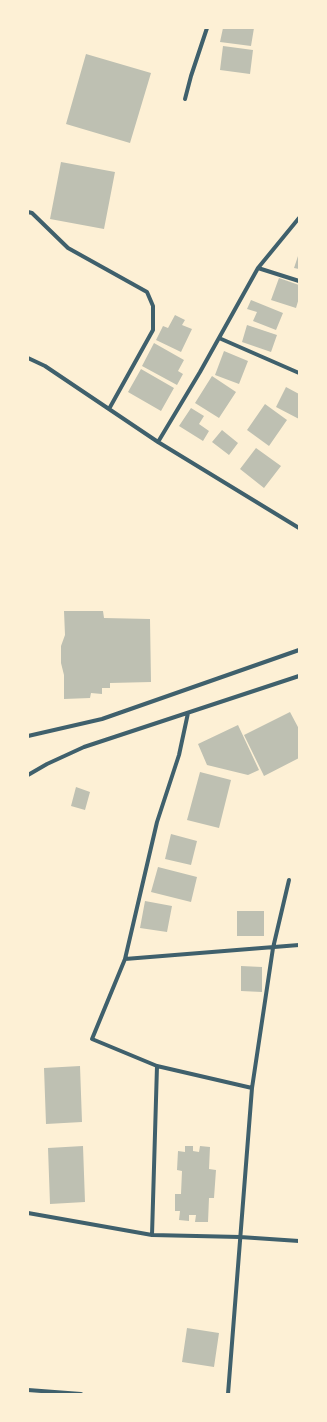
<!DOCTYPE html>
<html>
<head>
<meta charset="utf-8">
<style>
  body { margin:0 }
  #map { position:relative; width:327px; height:1422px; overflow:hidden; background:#fdf0d5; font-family:Overpass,sans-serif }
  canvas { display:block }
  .frame { position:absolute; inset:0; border:29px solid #fdf0d5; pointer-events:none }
</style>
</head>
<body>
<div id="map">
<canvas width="327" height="1422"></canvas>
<div class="frame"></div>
</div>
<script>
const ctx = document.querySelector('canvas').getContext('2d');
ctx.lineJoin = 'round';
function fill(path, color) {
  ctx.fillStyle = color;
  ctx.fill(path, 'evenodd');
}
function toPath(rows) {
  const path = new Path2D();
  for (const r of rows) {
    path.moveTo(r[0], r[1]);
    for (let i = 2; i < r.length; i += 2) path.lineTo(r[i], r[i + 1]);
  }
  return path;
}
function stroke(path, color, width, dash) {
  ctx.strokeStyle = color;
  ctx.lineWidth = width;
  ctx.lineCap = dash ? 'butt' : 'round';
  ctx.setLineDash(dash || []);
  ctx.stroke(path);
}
fill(toPath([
  [223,28,254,28,251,46,220,42],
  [223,46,253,50,250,74,220,70],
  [86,54,151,73,130,143,66,124],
  [61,162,115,172,104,229,50,219],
  [299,253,299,269,294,268],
  [279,278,299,285,299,298,296,308,271,300],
  [251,300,283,313,276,330,253,321,257,312,247,309],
  [175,315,185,320,182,325,192,329,181,352,156,340,163,326,168,328],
  [247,325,277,335,271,352,242,342],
  [154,343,184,360,178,371,183,374,177,385,142,366],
  [224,351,248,361,239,384,215,375],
  [141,369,174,388,161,411,128,392],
  [212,376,236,392,219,418,195,403],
  [286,387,299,394,299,419,276,407],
  [265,404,287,420,269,446,247,430],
  [191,408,204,416,199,424,209,431,203,441,179,426],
  [222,430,238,443,229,455,212,442],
  [256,448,281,466,264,488,240,469],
  [64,611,103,611,104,618,150,619,151,682,110,683,110,688,102,688,102,694,91,693,90,698,64,699,64,675,61,663,61,646,65,635],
  [290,712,299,729,299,758,264,776,244,735],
  [238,725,259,770,248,775,207,765,198,744],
  [200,772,231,780,219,828,187,820],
  [76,787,90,792,85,810,71,806],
  [171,834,197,841,191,865,165,859],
  [158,867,197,877,191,902,151,892],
  [145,901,172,906,167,932,140,928],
  [237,911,264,911,264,936,237,936],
  [241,966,262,967,262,992,241,991],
  [80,1066,82,1122,46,1124,44,1068],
  [83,1146,85,1202,50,1204,48,1148],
  [185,1146,193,1146,193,1151,199,1152,200,1146,210,1147,209,1169,216,1170,214,1198,209,1198,208,1222,195,1222,196,1215,189,1215,189,1221,179,1220,180,1211,175,1211,175,1194,181,1194,182,1171,177,1170,178,1151,185,1152],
  [187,1328,219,1333,214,1367,182,1362]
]), '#bec0b2');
stroke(toPath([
  [185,99,191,76,207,28],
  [28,212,32,213,68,248,147,292,153,306,153,330,109,409],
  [258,268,299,281],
  [219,338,299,373],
  [28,358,45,366,158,442,299,528],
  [158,442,200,372,258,268,299,218],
  [188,713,179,755,157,822,125,959,92,1039,157,1066,252,1088],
  [28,736,102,719,299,650],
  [28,775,47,764,84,747,299,676],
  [125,959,299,945],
  [28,1213,152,1235,240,1237,299,1241],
  [152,1235,157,1066],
  [28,1390,81,1394],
  [228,1394,252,1088,273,948,289,880]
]), '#3f606c', 4);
</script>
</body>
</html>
